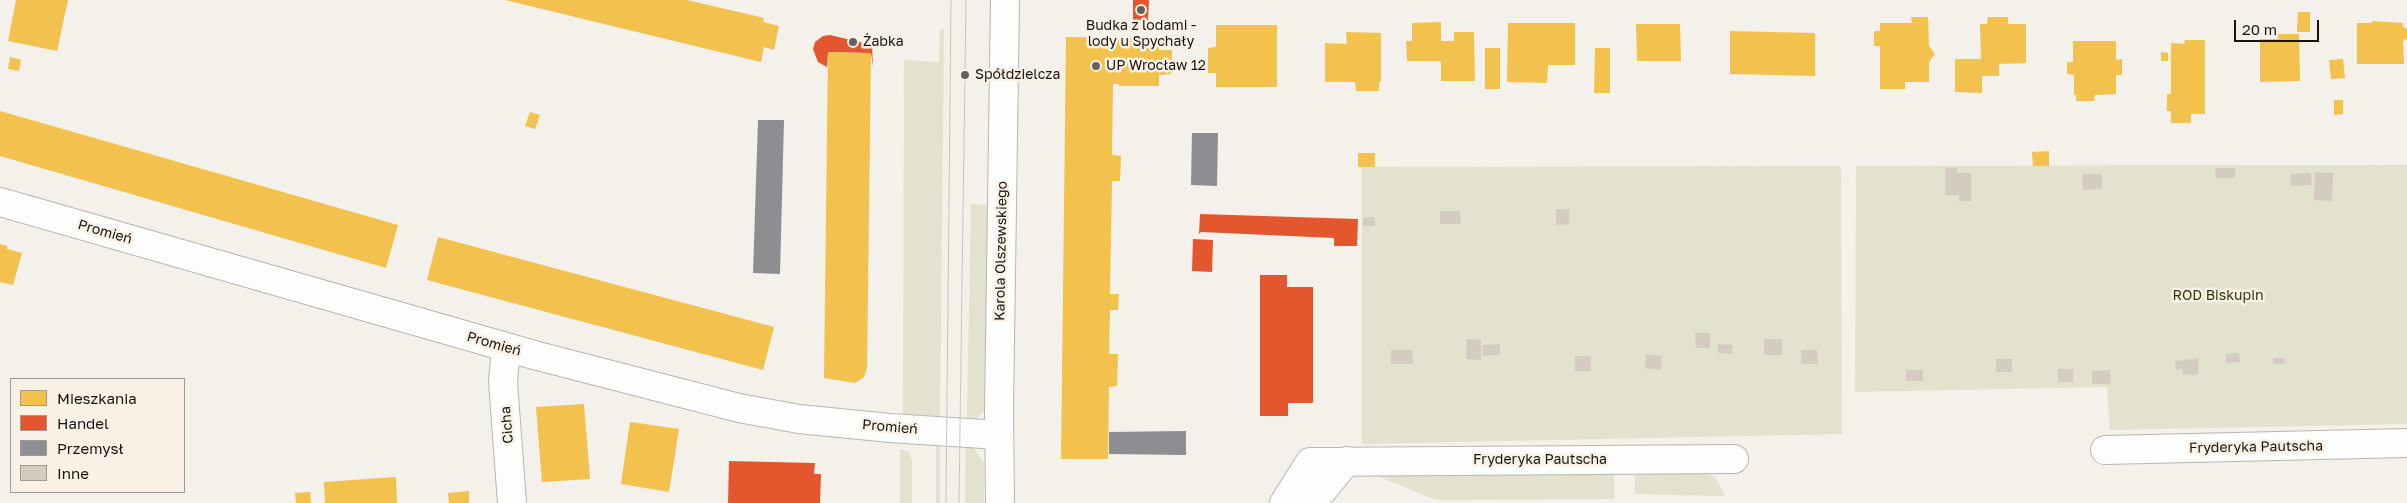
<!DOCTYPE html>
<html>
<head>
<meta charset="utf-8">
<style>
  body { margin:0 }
  #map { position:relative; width:2407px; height:503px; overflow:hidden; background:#f4f0ea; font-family:"Golos Text",sans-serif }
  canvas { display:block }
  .legend { position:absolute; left:10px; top:378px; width:175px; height:115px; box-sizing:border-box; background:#f9f1e5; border:1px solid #9f9990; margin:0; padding:6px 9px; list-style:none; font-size:15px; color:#181511 }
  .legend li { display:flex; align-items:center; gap:10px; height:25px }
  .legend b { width:25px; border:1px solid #9f9990 }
  .scale { position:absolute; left:2234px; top:20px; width:85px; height:22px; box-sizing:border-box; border:2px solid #181511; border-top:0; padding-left:6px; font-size:15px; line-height:18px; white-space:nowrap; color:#181511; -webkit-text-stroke:4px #f9f1e5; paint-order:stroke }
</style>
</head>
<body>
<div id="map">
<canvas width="2407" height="503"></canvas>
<ul class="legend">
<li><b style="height:14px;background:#f2c14e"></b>Mieszkania</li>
<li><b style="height:14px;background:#e4572e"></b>Handel</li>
<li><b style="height:14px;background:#8d8d92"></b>Przemysł</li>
<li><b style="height:14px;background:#d4ccc0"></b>Inne</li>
</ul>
<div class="scale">20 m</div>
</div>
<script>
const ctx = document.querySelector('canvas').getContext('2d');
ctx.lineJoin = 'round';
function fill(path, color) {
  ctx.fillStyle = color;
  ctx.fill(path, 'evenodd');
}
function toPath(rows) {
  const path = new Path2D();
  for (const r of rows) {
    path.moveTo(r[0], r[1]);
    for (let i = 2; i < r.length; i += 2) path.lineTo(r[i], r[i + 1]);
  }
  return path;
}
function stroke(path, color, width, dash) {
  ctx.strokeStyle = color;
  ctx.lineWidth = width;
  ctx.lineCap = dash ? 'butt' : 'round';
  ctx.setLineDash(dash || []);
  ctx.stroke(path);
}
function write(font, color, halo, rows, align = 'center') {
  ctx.font = font + ' "Golos Text",sans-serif';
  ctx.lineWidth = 5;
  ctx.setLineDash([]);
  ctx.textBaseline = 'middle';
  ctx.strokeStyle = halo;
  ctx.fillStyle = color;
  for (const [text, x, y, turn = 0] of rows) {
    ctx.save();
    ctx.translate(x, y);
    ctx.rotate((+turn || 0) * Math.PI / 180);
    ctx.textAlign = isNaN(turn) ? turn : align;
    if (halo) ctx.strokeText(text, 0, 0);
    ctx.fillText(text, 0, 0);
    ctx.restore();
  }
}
fill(toPath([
  [940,29,944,29,940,416,903,415,904,60,939,62],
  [2407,165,2407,424,2110,430,2107,387,1855,392,1856,166],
  [1841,166,1842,434,1362,444,1362,167],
  [971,204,988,205,984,411,975,420,967,421],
  [940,443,940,503,936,503,936,444],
  [966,444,974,449,984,463,984,503,965,503],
  [900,449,909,452,912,461,912,503,900,503],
  [1635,469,1706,472,1716,479,1725,496,1635,494],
  [1614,473,1614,499,1436,500,1373,474]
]), '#e2e2ce');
fill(toPath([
  [16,0,68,0,57,51,8,41],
  [505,0,687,0,764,18,763,22,779,26,774,50,764,47,761,62],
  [2298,12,2310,12,2310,32,2297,32],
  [1911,17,1928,17,1929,46,1935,54,1929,62,1929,82,1905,82,1905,89,1880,89,1880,46,1874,46,1874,31,1880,31,1880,23,1912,23],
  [1988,17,2008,17,2008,24,2026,24,2026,63,1999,64,1999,76,1982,76,1982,93,1955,92,1955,59,1981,59,1980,24,1987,24],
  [2372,21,2403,23,2403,27,2407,29,2407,39,2403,41,2404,64,2357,64,2357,23,2372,23],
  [1441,22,1441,41,1454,41,1454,32,1474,32,1475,81,1441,81,1441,61,1407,61,1406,41,1412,41,1412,23],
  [1508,23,1575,23,1575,65,1548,65,1547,83,1507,82],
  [1636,24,1680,24,1681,61,1637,61],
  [1216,25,1277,25,1277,87,1216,87,1216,73,1208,73,1208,48,1216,47],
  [1730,31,1815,33,1815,76,1730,74],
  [1346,32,1381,33,1381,82,1379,82,1379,91,1356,91,1355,82,1325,82,1325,43,1347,44],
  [2278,34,2299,34,2300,81,2260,82,2260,39,2278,39],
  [1066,37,1159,38,1159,50,1172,50,1171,74,1159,75,1159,86,1119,86,1119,84,1113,84,1112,155,1121,156,1120,181,1112,181,1110,294,1119,294,1118,310,1110,310,1109,354,1118,354,1117,386,1109,387,1108,459,1061,459],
  [2185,40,2205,40,2205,114,2191,114,2191,123,2171,123,2171,111,2167,111,2167,94,2171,94,2171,43,2184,44],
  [2073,41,2116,41,2116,60,2122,59,2122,75,2116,75,2116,94,2095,95,2094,101,2076,101,2076,95,2074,95,2074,75,2067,74,2067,62,2073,62],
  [1485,48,1500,48,1500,89,1485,89],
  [1595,48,1610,48,1610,93,1594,93],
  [828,52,871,53,867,368,864,377,855,383,824,378],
  [2161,52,2168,53,2168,61,2161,61],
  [10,57,21,60,19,71,8,69],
  [2343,59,2345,78,2331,79,2329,60],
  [2334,100,2343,100,2343,114,2334,115],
  [0,111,398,225,386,268,0,156],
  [530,112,540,115,535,129,525,126],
  [2049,151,2049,166,2033,166,2032,152],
  [1358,153,1375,153,1375,167,1358,167],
  [438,237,774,327,763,370,427,280],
  [0,244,7,246,7,249,22,253,13,285,0,282],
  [584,404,590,479,542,482,536,407],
  [630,422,679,429,669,492,621,484],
  [396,477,397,503,325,503,324,482],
  [469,491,469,503,449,503,448,493],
  [310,492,311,503,296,503,295,493]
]), '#f2c14e');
fill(toPath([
  [1133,0,1149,0,1148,21,1133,20],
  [830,35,872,45,873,67,871,53,828,52,827,67,818,62,813,49,815,42,823,36],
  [1200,214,1358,219,1357,246,1334,246,1334,238,1201,232,1199,234],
  [1193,239,1213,240,1212,272,1192,271],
  [1260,275,1287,275,1287,287,1313,287,1313,403,1288,403,1288,416,1260,416],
  [729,461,815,463,814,474,821,474,820,503,728,503]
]), '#e4572e');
fill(toPath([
  [758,120,784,120,780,274,753,273],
  [1192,133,1218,133,1217,186,1191,185],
  [1186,431,1186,455,1109,454,1109,432]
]), '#8d8d92');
fill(toPath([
  [1945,168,1957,168,1957,173,1971,173,1971,201,1959,201,1959,195,1945,195],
  [2215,168,2235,168,2235,178,2216,178],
  [2315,172,2333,173,2332,201,2314,200],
  [2311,173,2312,185,2291,186,2290,174],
  [2082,174,2102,174,2102,189,2083,190],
  [1556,209,1569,209,1569,224,1556,225],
  [1440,211,1460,211,1461,224,1440,224],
  [1375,217,1375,226,1363,226,1363,218],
  [1695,333,1710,333,1710,348,1696,348],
  [1467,339,1481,340,1481,360,1466,359],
  [1764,339,1782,339,1782,355,1764,355],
  [1500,344,1500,355,1483,356,1483,345],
  [1718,344,1733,345,1732,354,1718,353],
  [1391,350,1412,350,1413,364,1391,364],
  [1801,350,1817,350,1818,364,1801,364],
  [2239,353,2240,362,2226,363,2226,354],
  [1646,354,1662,356,1661,370,1645,368],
  [1575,356,1591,356,1591,371,1575,371],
  [2199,358,2198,374,2183,375,2183,369,2176,370,2175,361],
  [2273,358,2285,358,2284,364,2273,364],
  [1996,359,2012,359,2012,372,1996,372],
  [2058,369,2073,369,2073,382,2058,382],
  [1906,370,1923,370,1923,381,1906,381],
  [2110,370,2111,384,2092,384,2092,371]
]), '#d4ccc0');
const street = toPath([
  [0,202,534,355,739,408,799,419,890,428,999,435],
  [506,347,503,382,512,503],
  [2105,450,2407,443],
  [1284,503,1310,462,1734,459],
  [1312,503,1347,461]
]);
const secondary = toPath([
  [1000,503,999,410,1005,0]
]);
stroke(street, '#b9b5b1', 30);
stroke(secondary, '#b9b5b1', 30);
stroke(street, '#fdfdfc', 28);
stroke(secondary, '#fdfdfc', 28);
stroke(toPath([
  [946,503,951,0],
  [959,503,966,0]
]), '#c9c7c5', 1);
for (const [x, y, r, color] of [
  [1141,10,5,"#65625d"],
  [853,42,5,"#65625d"],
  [1096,66,5,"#65625d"],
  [965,75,5,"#65625d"]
]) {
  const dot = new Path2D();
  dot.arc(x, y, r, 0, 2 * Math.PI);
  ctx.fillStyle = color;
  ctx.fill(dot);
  stroke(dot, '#f9f1e5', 2);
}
write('14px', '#181511', '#f9f1e5', [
  ["Budka z lodami -",1141,26,"center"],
  ["lody u Spychały",1141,42,"center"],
  ["Żabka",863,42],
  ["UP Wrocław 12",1106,66],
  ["Spółdzielcza",975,75]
], 'left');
write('14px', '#181511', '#f9f1e5', [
  ["Promień",105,232,16],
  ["Karola Olszewskiego",1001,251,-89],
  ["Promień",494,344,16],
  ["Cicha",507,425,-95],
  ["Promień",890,427,5],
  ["Fryderyka Pautscha",2256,447,-1],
  ["Fryderyka Pautscha",1540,460]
]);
write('14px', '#34360c', '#f9f1e5', [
  ["ROD Biskupin",2218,296]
]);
</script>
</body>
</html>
